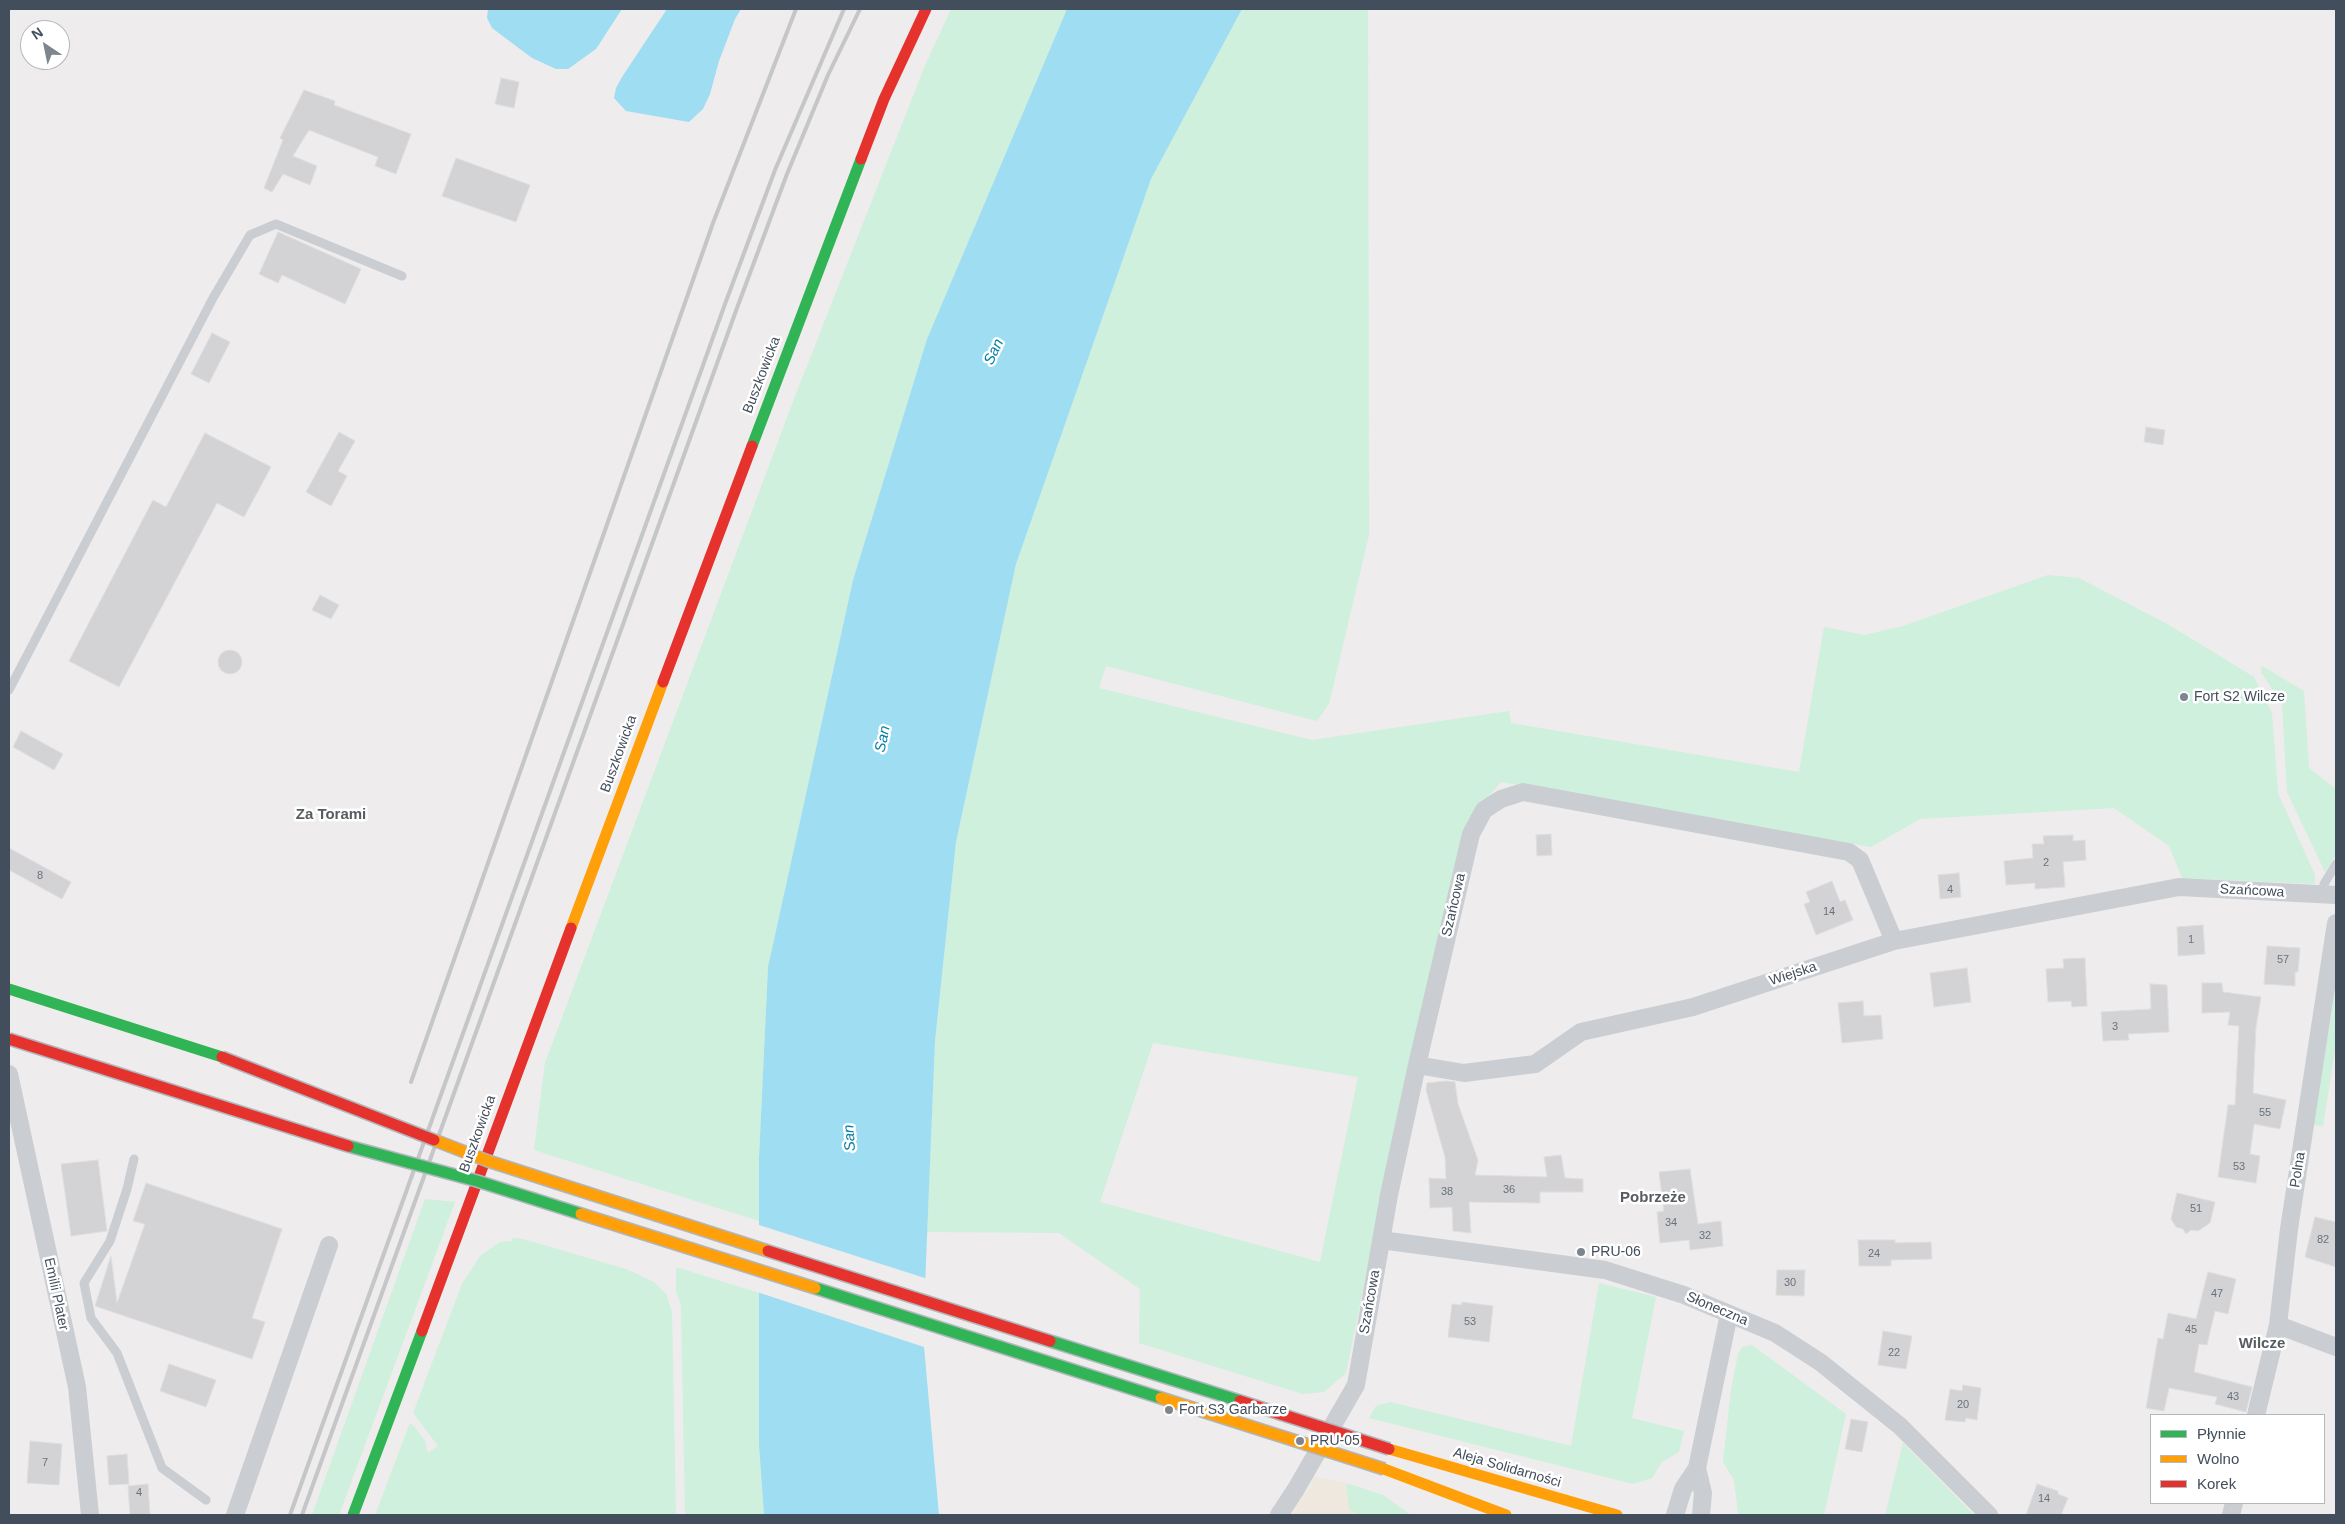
<!DOCTYPE html>
<html>
<head>
<meta charset="utf-8">
<style>
  body { margin:0 }
  #map { position:relative; width:2345px; height:1524px; overflow:hidden; background:#eeecec; font-family:Arial,sans-serif }
  canvas { display:block }
  .frame { position:absolute; inset:0; border:10px solid #424e5b; pointer-events:none }
  .legend { position:absolute; left:2150px; top:1414px; width:175px; height:90px; box-sizing:border-box; background:#fff; border:1px solid #b3b8bd; margin:0; padding:6px 9px; list-style:none; font-size:15px; color:#424e5b }
  .legend li { display:flex; align-items:center; gap:10px; height:25px }
  .legend b { width:25px; border:1px solid #b3b8bd }
  .north { position:absolute; left:20px; top:20px; width:50px; height:50px; box-sizing:border-box; background:#fff; border:1px solid #b3b8bd; border-radius:50%; rotate:326deg; font-size:14px; font-weight:700; line-height:20px; text-align:center; color:#424e5b }
  .north::after { content:''; display:block; margin:auto; width:18px; height:22px; background:#7e858e; clip-path:polygon(50% 0,100% 100%,50% 72%,0 100%) }
</style>
</head>
<body>
<div id="map">
<canvas width="2345" height="1524"></canvas>
<div class="frame"></div>
<ul class="legend">
<li><b style="height:6px;background:#30b455"></b>Płynnie</li>
<li><b style="height:6px;background:#ff9f0a"></b>Wolno</li>
<li><b style="height:6px;background:#e5322d"></b>Korek</li>
</ul>
<div class="north">N</div>
</div>
<script>
const ctx = document.querySelector('canvas').getContext('2d');
ctx.lineJoin = 'round';
function fill(path, color) {
  ctx.fillStyle = color;
  ctx.fill(path, 'evenodd');
}
function toPath(rows) {
  const path = new Path2D();
  for (const r of rows) {
    if (r.length === 3) {
      path.moveTo(r[0] + r[2], r[1]);
      path.arc(r[0], r[1], r[2], 0, 2 * Math.PI);
      continue;
    }
    path.moveTo(r[0], r[1]);
    for (let i = 2; i < r.length; i += 2) path.lineTo(r[i], r[i + 1]);
  }
  return path;
}
function stroke(path, color, width, dash) {
  ctx.strokeStyle = color;
  ctx.lineWidth = width;
  ctx.lineCap = dash ? 'butt' : 'round';
  ctx.setLineDash(dash || []);
  ctx.stroke(path);
}
function write(font, color, halo, rows, align = 'center') {
  ctx.font = font + ' Arial,sans-serif';
  ctx.lineWidth = 5;
  ctx.setLineDash([]);
  ctx.textBaseline = 'middle';
  ctx.strokeStyle = halo;
  ctx.fillStyle = color;
  for (const [text, x, y, turn = 0] of rows) {
    ctx.save();
    ctx.translate(x, y);
    ctx.rotate((+turn || 0) * Math.PI / 180);
    ctx.textAlign = isNaN(turn) ? turn : align;
    if (halo) ctx.strokeText(text, 0, 0);
    ctx.fillText(text, 0, 0);
    ctx.restore();
  }
}
fill(toPath([
  [951,9,1067,9,927,339,853,580,768,967,759,1158,759,1221,534,1150,545,1063,794,399,924,68],
  [1242,9,1368,9,1369,535,1329,704,1317,721,1106,666,1099,688,1312,740,1509,711,1511,723,1799,772,1824,627,1864,635,1903,626,2048,575,2079,578,2169,625,2254,677,2272,713,2278,793,2315,875,2315,884,2182,878,2169,846,2114,808,1920,819,1871,847,1501,782,1471,816,1405,1086,1346,1373,1324,1392,1303,1394,1139,1343,1140,1289,1059,1233,927,1232,935,1041,956,842,1016,564,1151,179],
  [1153,1043,1358,1077,1320,1262,1100,1202],
  [2262,666,2304,691,2309,768,2336,789,2336,855,2325,872,2287,792,2282,704,2261,672],
  [2336,986,2336,1044,2323,1126,2313,1125],
  [425,1199,455,1202,339,1515,312,1515],
  [512,1238,523,1239,626,1269,654,1282,666,1294,672,1312,676,1515,375,1515,410,1423,414,1426,425,1441,428,1453,438,1446,413,1413,462,1284,480,1256,500,1242,512,1241],
  [676,1267,759,1293,759,1445,764,1515,685,1515,681,1305,676,1291],
  [1599,1283,1656,1297,1632,1418,1684,1431,1679,1452,1662,1462,1652,1478,1633,1484,1369,1418,1376,1406,1390,1402,1571,1446],
  [1752,1345,1846,1414,1824,1515,1741,1515,1738,1513,1734,1480,1723,1462,1731,1390,1738,1354,1742,1347],
  [1903,1443,1974,1515,1885,1515],
  [1346,1483,1383,1495,1411,1515,1359,1515,1349,1510]
]), '#cef0dc');
fill(toPath([
  [1313,1476,1346,1483,1349,1510,1359,1515,1286,1515,1311,1486]
]), '#eee8df');
fill(toPath([
  [488,9,622,9,596,49,568,69,556,69,532,58,492,28,487,18],
  [667,9,741,9,735,19,719,61,710,94,703,109,689,122,626,111,614,98,616,88,622,77],
  [1067,9,1242,9,1151,179,1016,564,956,842,935,1041,923,1335,939,1515,764,1515,759,1445,759,1158,768,967,853,580,927,339]
]), '#9eddf2');
fill(toPath([
  [756,1224,928,1279,927,1348,757,1292]
]), '#eeecec');
const building = toPath([
  [501,78,519,82,514,108,495,104,501,78],
  [304,90,335,101,334,105,411,134,396,174,375,166,378,157,309,130,293,156,317,166,310,185,283,174,272,192,264,188,283,140,280,138,304,90],
  [456,158,530,185,516,222,442,196,456,158],
  [278,232,361,269,345,304,282,275,278,283,259,274,278,232],
  [212,333,230,342,209,383,191,374,212,333],
  [2146,427,2165,430,2163,445,2144,442,2146,427],
  [339,432,355,441,338,471,347,476,331,506,306,492,339,432],
  [205,433,271,467,244,517,217,503,119,687,69,661,153,500,166,507,205,433],
  [320,595,339,605,331,619,312,610,320,595],
  [230,662,12],
  [21,731,63,754,54,770,13,747,21,731],
  [1551,834,1552,855,1537,856,1536,835,1551,834],
  [2073,835,2073,841,2085,840,2086,860,2063,862,2065,887,2035,889,2035,883,2006,885,2004,861,2033,858,2032,844,2044,844,2043,836,2073,835],
  [9,848,71,882,62,899,9,870,9,848],
  [1959,873,1961,897,1940,899,1938,875,1959,873],
  [1832,881,1840,902,1845,900,1853,920,1816,935,1804,904,1810,902,1806,892,1832,881],
  [2203,925,2205,954,2178,956,2177,927,2203,925],
  [2267,946,2300,948,2298,972,2295,972,2295,986,2264,984,2267,946],
  [2085,958,2087,1006,2072,1007,2071,1001,2048,1002,2046,969,2064,968,2063,959,2085,958],
  [1967,968,1971,1002,1934,1007,1930,973,1967,968],
  [2202,983,2222,983,2223,992,2261,997,2256,1027,2253,1093,2286,1100,2280,1129,2254,1124,2250,1154,2260,1156,2256,1183,2218,1177,2228,1105,2235,1105,2239,1026,2228,1025,2230,1012,2202,1013,2202,983],
  [2150,984,2167,985,2169,1032,2128,1034,2129,1040,2103,1041,2101,1012,2151,1009,2150,984],
  [1863,1001,1864,1016,1881,1015,1883,1039,1842,1043,1838,1003,1863,1001],
  [1446,1081,1455,1082,1458,1104,1478,1160,1475,1175,1547,1177,1544,1157,1561,1155,1565,1178,1583,1179,1583,1192,1540,1192,1540,1203,1469,1202,1471,1233,1453,1231,1452,1207,1430,1208,1429,1178,1446,1179,1445,1157,1426,1090,1427,1083,1446,1081],
  [98,1160,107,1231,71,1236,61,1164,98,1160],
  [1690,1169,1698,1224,1721,1221,1723,1246,1690,1250,1689,1240,1660,1243,1657,1212,1664,1211,1659,1172,1690,1169],
  [146,1183,282,1229,252,1318,265,1322,252,1359,95,1306,111,1256,117,1303,145,1224,133,1221,146,1183],
  [2177,1193,2215,1202,2210,1223,2198,1231,2191,1230,2186,1234,2183,1229,2176,1227,2171,1219,2177,1193],
  [2315,1217,2336,1222,2336,1267,2305,1257,2315,1217],
  [1858,1240,1895,1240,1895,1243,1931,1242,1932,1259,1891,1260,1891,1266,1859,1266,1858,1240],
  [1777,1270,1805,1270,1804,1296,1776,1295,1777,1270],
  [2208,1272,2236,1279,2228,1314,2215,1311,2207,1345,2199,1344,2194,1372,2252,1387,2246,1412,2215,1404,2217,1397,2169,1388,2164,1411,2146,1408,2158,1338,2163,1339,2168,1313,2196,1319,2208,1272],
  [1462,1302,1493,1306,1489,1342,1448,1337,1452,1304,1462,1305,1462,1302],
  [1883,1331,1912,1336,1906,1369,1878,1365,1883,1331],
  [169,1364,216,1380,206,1407,160,1391,169,1364],
  [1963,1385,1981,1388,1977,1420,1966,1418,1965,1422,1945,1420,1950,1389,1962,1391,1963,1385],
  [1851,1419,1868,1422,1862,1452,1845,1449,1851,1419],
  [30,1441,62,1444,59,1485,27,1483,30,1441],
  [127,1454,129,1484,109,1485,107,1456,127,1454],
  [148,1484,150,1515,130,1515,128,1486,148,1484],
  [2037,1484,2058,1491,2058,1494,2068,1498,2061,1515,2026,1515,2037,1484]
]);
fill(building, '#d3d3d5');
stroke(building, '#dededf', 1);
stroke(toPath([
  [9,690,213,298,250,235,276,224,402,276],
  [2325,895,2324,884,2336,864],
  [134,1159,127,1189,110,1241,84,1283,91,1318,117,1353,162,1468,206,1500]
]), '#cacdd1', 9);
stroke(toPath([
  [1417,1065,1464,1073,1535,1064,1581,1032,1693,1007,1894,941,2179,887,2336,895],
  [9,1074,77,1387,90,1515],
  [1381,1240,1605,1270,1684,1295,1775,1333,1820,1362,1900,1426,1989,1515],
  [2278,1325,2336,1347],
  [2256,1415,2278,1325,2289,1229,2336,923],
  [1697,1468,1703,1493,1701,1515],
  [235,1515,329,1245],
  [1279,1515,1296,1489,1356,1385,1389,1195,1417,1065,1471,834,1484,810,1501,799,1523,792,1849,852,1860,860,1894,941],
  [1675,1515,1683,1489,1697,1468,1729,1314],
  [2231,1515,2234,1503]
]), '#cacdd1', 18);
stroke(toPath([
  [752,446,861,159],
  [9,989,222,1057],
  [353,1515,422,1331]
]), '#30b455', 11);
stroke(toPath([
  [571,928,663,682],
  [1389,1449,1617,1515],
  [1384,1469,1506,1515]
]), '#ff9f0a', 11);
stroke(toPath([
  [861,159,884,99,926,9],
  [663,682,752,446],
  [422,1331,571,928]
]), '#e5322d', 11);
stroke(toPath([
  [411,1082,713,223,796,9],
  [290,1515,725,304,775,170,844,9],
  [302,1515,737,308,787,174,828,75,860,9]
]), '#c4c6c8', 4);
const fastBridge = toPath([
  [348,1146,477,1181,581,1214],
  [815,1288,1161,1398],
  [1050,1341,1240,1401]
]);
const slowBridge = toPath([
  [434,1140,488,1161,768,1251],
  [581,1214,815,1288],
  [1161,1398,1384,1469]
]);
const jamBridge = toPath([
  [9,1039,348,1146],
  [222,1057,434,1140],
  [768,1251,1050,1341],
  [1240,1401,1389,1449]
]);
stroke(fastBridge, '#b0b6bd', 14, []);
stroke(slowBridge, '#b0b6bd', 14, []);
stroke(jamBridge, '#b0b6bd', 14, []);
stroke(fastBridge, '#30b455', 11);
stroke(slowBridge, '#ff9f0a', 11);
stroke(jamBridge, '#e5322d', 11);
for (const [x, y, r, color] of [
  [2184,697,5,"#7e858e"],
  [1581,1252,5,"#7e858e"],
  [1169,1410,5,"#7e858e"],
  [1300,1441,5,"#7e858e"]
]) {
  const dot = new Path2D();
  dot.arc(x, y, r, 0, 2 * Math.PI);
  ctx.fillStyle = color;
  ctx.fill(dot);
  stroke(dot, '#fff', 2);
}
write('11px', '#68727c', null, [
  ["2",2046,863],
  ["8",40,876],
  ["4",1950,890],
  ["14",1829,912],
  ["1",2191,940],
  ["57",2283,960],
  ["3",2115,1027],
  ["55",2265,1113],
  ["53",2239,1167],
  ["36",1509,1190],
  ["38",1447,1192],
  ["51",2196,1209],
  ["34",1671,1223],
  ["32",1705,1236],
  ["82",2323,1240],
  ["24",1874,1254],
  ["30",1790,1283],
  ["47",2217,1294],
  ["53",1470,1322],
  ["45",2191,1330],
  ["22",1894,1353],
  ["43",2233,1397],
  ["20",1963,1405],
  ["7",45,1463],
  ["4",139,1493],
  ["14",2044,1499]
]);
write('14px', '#424e5b', '#fff', [
  ["Buszkowicka",762,375,-69],
  ["Buszkowicka",619,754,-70],
  ["Szańcowa",2252,891,3],
  ["Szańcowa",1454,905,-77],
  ["Wiejska",1793,974,-18],
  ["Buszkowicka",478,1134,-70],
  ["Polna",2298,1170,-81],
  ["Emilii Plater",56,1294,78],
  ["Szańcowa",1370,1302,-80],
  ["Słoneczna",1717,1309,23],
  ["Aleja Solidarności",1507,1468,16]
]);
write('14px', '#424e5b', '#fff', [
  ["Fort S2 Wilcze",2194,697],
  ["PRU-06",1591,1252],
  ["Fort S3 Garbarze",1179,1410],
  ["PRU-05",1310,1441]
], 'left');
write('italic 15px', '#017fa8', '#fff', [
  ["San",994,352,-65],
  ["San",883,739,-78],
  ["San",850,1138,-94]
]);
write('bold 15px', '#575c61', '#fff', [
  ["Za Torami",331,815],
  ["Pobrzeże",1653,1198],
  ["Wilcze",2262,1344]
]);
</script>
</body>
</html>
